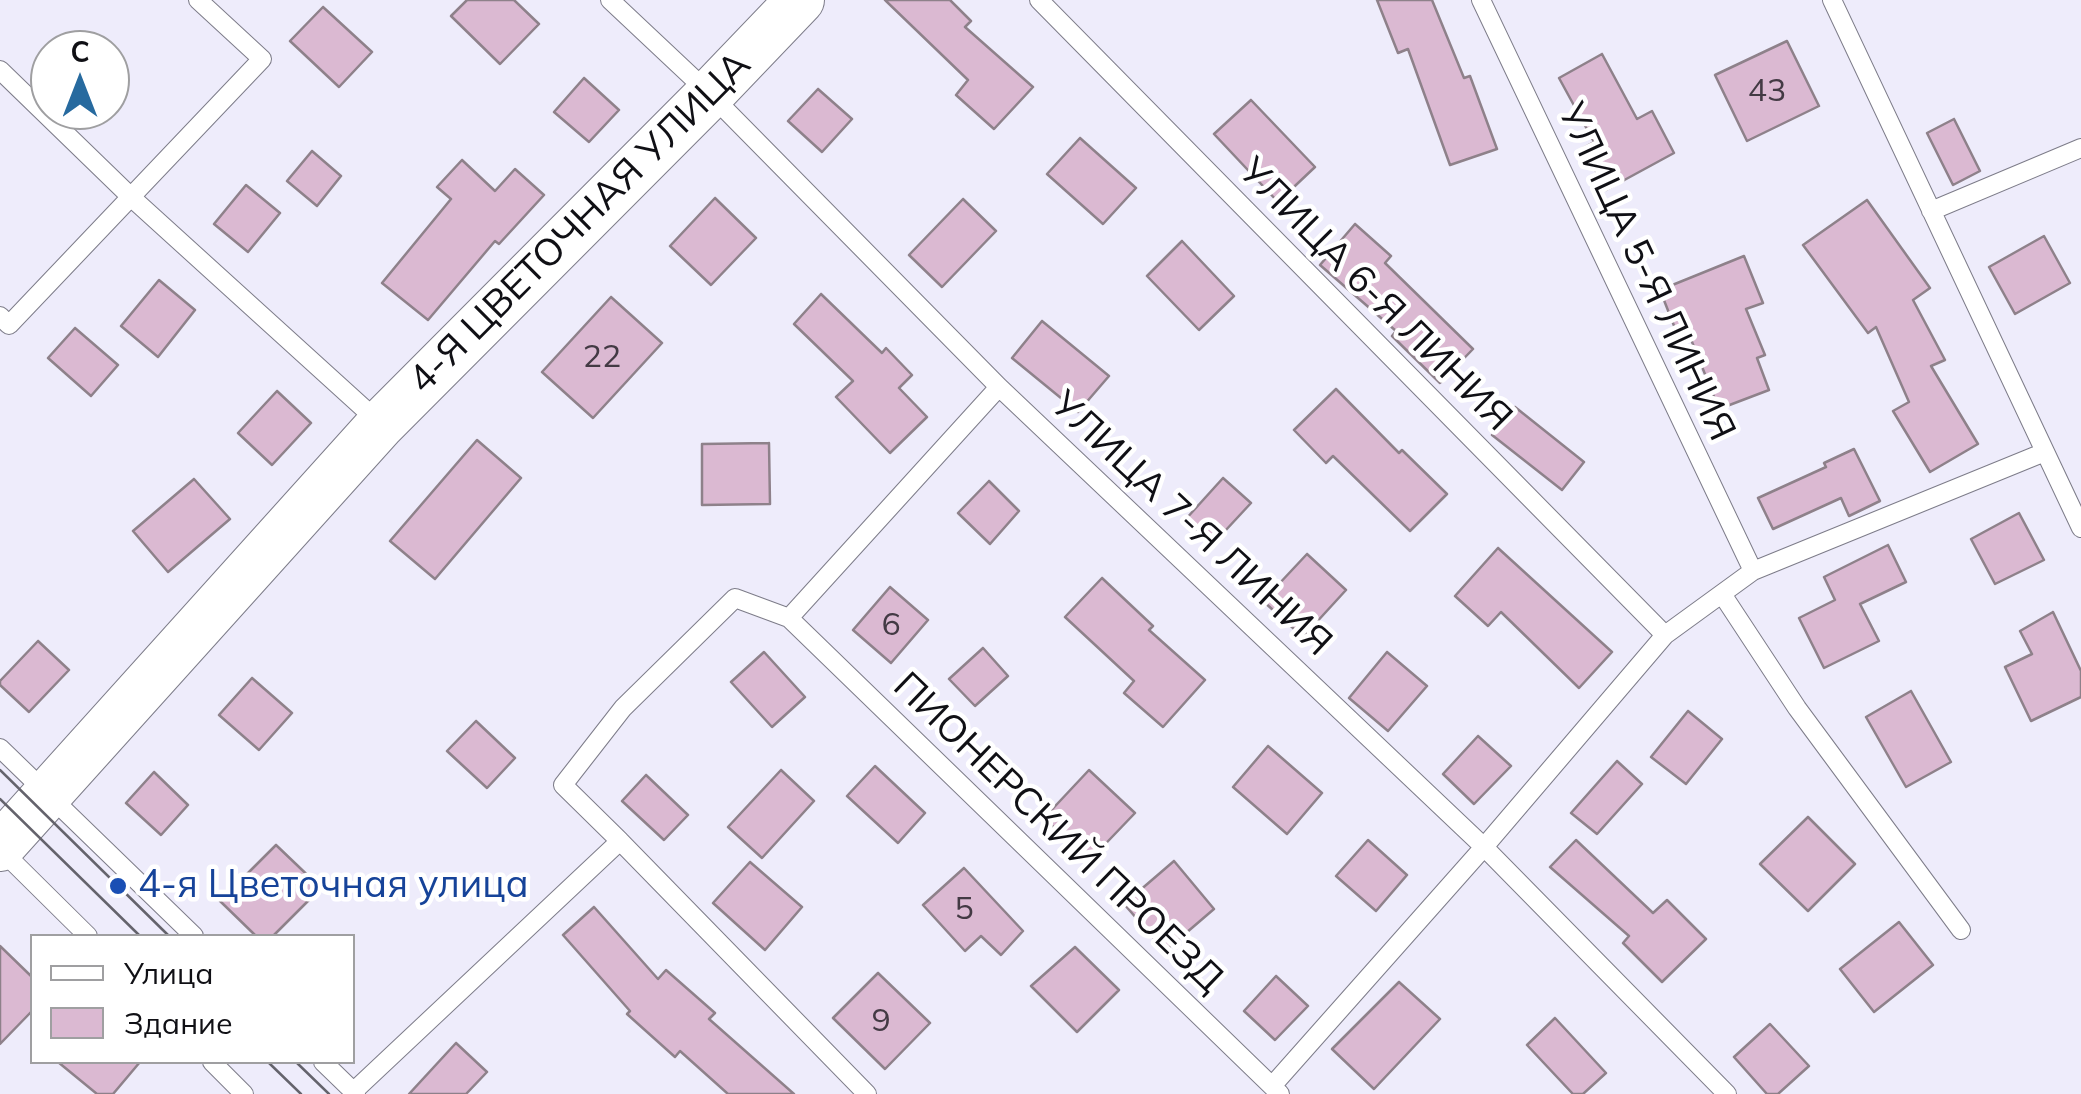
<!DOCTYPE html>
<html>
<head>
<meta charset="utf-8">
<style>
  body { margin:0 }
  #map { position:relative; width:2081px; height:1094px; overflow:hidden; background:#eeecfb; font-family:Mulish,sans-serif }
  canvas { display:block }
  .legend { position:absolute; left:30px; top:934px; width:325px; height:130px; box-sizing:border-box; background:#fff; border:2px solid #9f9fa1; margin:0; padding:12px 18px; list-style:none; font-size:30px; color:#101015 }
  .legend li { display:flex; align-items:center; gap:20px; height:50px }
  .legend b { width:50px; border:2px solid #9f9fa1 }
  .north { position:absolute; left:30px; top:30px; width:100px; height:100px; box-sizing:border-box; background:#fff; border:2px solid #9f9fa1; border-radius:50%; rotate:0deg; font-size:28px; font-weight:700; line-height:40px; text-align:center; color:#101015 }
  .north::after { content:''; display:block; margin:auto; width:35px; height:45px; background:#276a9f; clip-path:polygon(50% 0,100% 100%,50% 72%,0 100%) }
</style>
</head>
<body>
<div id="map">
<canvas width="2081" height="1094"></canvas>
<ul class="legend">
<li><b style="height:12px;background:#fff"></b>Улица</li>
<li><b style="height:28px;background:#dbb9d2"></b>Здание</li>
</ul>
<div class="north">С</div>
</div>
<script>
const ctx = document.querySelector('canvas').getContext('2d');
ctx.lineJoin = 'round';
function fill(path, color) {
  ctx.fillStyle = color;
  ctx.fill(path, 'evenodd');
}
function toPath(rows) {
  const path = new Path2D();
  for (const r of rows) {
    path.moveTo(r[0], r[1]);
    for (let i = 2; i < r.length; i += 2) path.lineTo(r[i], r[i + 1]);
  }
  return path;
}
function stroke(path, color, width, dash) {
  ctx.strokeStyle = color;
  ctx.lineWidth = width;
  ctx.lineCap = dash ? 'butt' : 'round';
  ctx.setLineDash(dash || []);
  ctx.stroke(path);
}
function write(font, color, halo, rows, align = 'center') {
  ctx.font = font + ' Mulish,sans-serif';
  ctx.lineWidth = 9;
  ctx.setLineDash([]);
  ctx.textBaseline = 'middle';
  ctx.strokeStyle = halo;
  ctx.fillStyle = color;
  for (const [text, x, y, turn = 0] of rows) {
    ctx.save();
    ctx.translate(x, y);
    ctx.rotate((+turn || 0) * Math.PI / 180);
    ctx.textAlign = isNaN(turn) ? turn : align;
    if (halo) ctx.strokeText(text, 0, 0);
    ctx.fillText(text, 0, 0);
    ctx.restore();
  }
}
const building = toPath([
  [467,0,514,0,539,24,500,64,451,16,467,0],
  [885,0,950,0,971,21,965,27,1033,87,994,129,956,95,968,80,885,0],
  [1377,0,1432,0,1464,78,1470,76,1497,149,1450,165,1408,49,1398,53,1377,0],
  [323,7,372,52,339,87,290,41,323,7],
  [1787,41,1819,106,1747,141,1715,75,1787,41],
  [1602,54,1637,119,1652,111,1674,153,1606,190,1583,148,1594,142,1559,78,1602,54],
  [584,78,619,110,589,142,554,112,584,78],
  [818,89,852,119,822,152,788,121,818,89],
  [1251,100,1315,167,1278,202,1214,134,1251,100],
  [1954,119,1980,171,1953,185,1927,133,1954,119],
  [1080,138,1136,188,1103,224,1047,174,1080,138],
  [312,151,341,176,317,206,287,181,312,151],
  [462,160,495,191,515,169,544,195,499,244,495,241,428,320,382,283,451,199,437,187,462,160],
  [246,185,280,213,248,252,214,224,246,185],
  [715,198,756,238,711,285,670,246,715,198],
  [963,199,996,231,942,287,909,255,963,199],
  [1867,200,1930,288,1913,300,1945,360,1931,366,1978,444,1930,472,1893,411,1909,402,1876,327,1868,333,1803,245,1867,200],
  [1355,224,1391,256,1385,263,1473,349,1440,383,1392,336,1396,331,1320,265,1355,224],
  [2044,236,2070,283,2015,314,1989,267,2044,236],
  [1182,241,1234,296,1199,330,1147,276,1182,241],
  [1744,256,1763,303,1746,309,1765,355,1757,358,1769,390,1719,409,1688,332,1678,336,1660,290,1744,256],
  [159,280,195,310,158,357,121,326,159,280],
  [821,294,882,353,886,348,912,375,899,388,927,417,890,453,836,397,853,381,794,324,821,294],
  [611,297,662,343,593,418,542,372,611,297],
  [1042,321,1109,376,1078,412,1012,358,1042,321],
  [75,328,118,365,91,396,48,358,75,328],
  [1336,389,1399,453,1402,450,1447,494,1410,531,1333,456,1326,463,1294,430,1336,389],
  [277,391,311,423,272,465,238,433,277,391],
  [1515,407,1584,462,1562,490,1492,435,1515,407],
  [477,440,521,478,435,579,390,541,477,440],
  [769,443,770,504,702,505,702,444,769,443],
  [1854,449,1880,501,1849,516,1841,498,1773,529,1758,498,1826,467,1824,463,1854,449],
  [1223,478,1251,503,1212,545,1185,520,1223,478],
  [194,479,230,519,168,572,133,531,194,479],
  [989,481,1019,511,990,544,958,513,989,481],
  [2019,513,2044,560,1995,584,1971,539,2019,513],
  [1888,545,1906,582,1860,604,1879,641,1824,668,1799,618,1835,600,1824,577,1888,545],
  [1498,548,1612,652,1579,688,1501,612,1488,626,1455,596,1498,548],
  [1307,554,1346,590,1303,637,1263,601,1307,554],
  [1102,578,1153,626,1149,630,1205,680,1163,727,1124,693,1134,681,1065,617,1102,578],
  [890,587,928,620,891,663,853,630,890,587],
  [2053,612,2081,671,2081,697,2031,721,2005,667,2032,654,2020,631,2053,612],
  [38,641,69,670,29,712,0,685,0,681,38,641],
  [983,648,1008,676,975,706,949,679,983,648],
  [764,652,805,697,772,727,731,682,764,652],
  [1387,652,1427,686,1388,731,1349,698,1387,652],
  [252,678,292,713,259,750,219,715,252,678],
  [1911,691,1951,762,1906,787,1866,717,1911,691],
  [1688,711,1722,739,1686,784,1651,757,1688,711],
  [476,721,515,758,487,788,447,751,476,721],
  [1478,736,1511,766,1474,804,1443,774,1478,736],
  [1268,746,1322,793,1287,834,1233,787,1268,746],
  [1617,761,1642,784,1597,834,1571,813,1617,761],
  [875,766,925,813,898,843,847,796,875,766],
  [781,770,814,801,762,858,728,827,781,770],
  [1089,770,1135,813,1089,861,1044,818,1089,770],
  [154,772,188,805,161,835,126,803,154,772],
  [646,775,688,815,664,840,622,801,646,775],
  [1808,817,1855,864,1808,911,1760,864,1808,817],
  [1368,840,1407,875,1376,911,1336,876,1368,840],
  [1576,840,1653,913,1667,900,1706,939,1662,982,1623,943,1629,936,1550,867,1576,840],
  [276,845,321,888,273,936,256,936,220,901,276,845],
  [1174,861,1214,909,1165,951,1124,904,1174,861],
  [750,862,802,907,765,950,713,903,750,862],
  [964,868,1023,931,1001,955,981,936,965,951,923,905,964,868],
  [594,907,658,979,666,970,715,1013,709,1019,794,1094,728,1094,680,1051,675,1057,627,1014,630,1011,563,935,594,907],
  [1899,922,1933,965,1874,1012,1840,969,1899,922],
  [0,946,32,977,32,1011,0,1044,0,946],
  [1075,947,1119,990,1077,1032,1031,986,1075,947],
  [878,973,930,1023,885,1069,833,1018,878,973],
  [1276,976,1308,1006,1275,1040,1244,1011,1276,976],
  [1399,982,1440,1019,1374,1089,1332,1049,1399,982],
  [1555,1018,1606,1073,1583,1094,1573,1094,1527,1045,1555,1018],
  [1770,1024,1809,1066,1778,1094,1767,1094,1734,1057,1770,1024],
  [456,1043,487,1072,466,1094,409,1094,456,1043],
  [58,1062,140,1062,113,1094,97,1094,58,1062]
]);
fill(building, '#dbb9d2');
stroke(building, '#8e818a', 2.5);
const lane = toPath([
  [610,0,710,94,999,387,1484,847,1727,1094],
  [1039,0,1665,635],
  [1481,0,1753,571],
  [1832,0,2081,528],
  [0,70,132,198,381,424],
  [1931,211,2081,148],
  [0,316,9,325,262,59,198,0],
  [1722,594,1797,708,1961,930],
  [789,618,1280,1094],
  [0,748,194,936],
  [620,841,563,785,623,708,735,598,789,618,999,387],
  [0,849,88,936],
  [212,1062,244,1094],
  [323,1062,356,1094],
  [1272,1086,1484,847,1665,635,1753,571,2045,452],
  [354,1091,620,841,867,1094]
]);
const secondary = toPath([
  [0,847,381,424,710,94,800,0]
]);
stroke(lane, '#7d7c89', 20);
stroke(secondary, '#7d7c89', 50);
stroke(lane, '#fff', 18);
stroke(secondary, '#fff', 48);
stroke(toPath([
  [0,770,169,936],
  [0,799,140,936],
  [268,1062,301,1094],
  [296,1062,329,1094]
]), '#64636c', 2.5);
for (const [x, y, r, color] of [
  [118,886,10,"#1a4fb4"]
]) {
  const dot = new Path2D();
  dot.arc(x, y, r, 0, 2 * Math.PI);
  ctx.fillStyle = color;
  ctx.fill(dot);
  stroke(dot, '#fff', 4);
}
write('32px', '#433a44', null, [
  ["43",1767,91],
  ["22",602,357],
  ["6",891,625],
  ["5",964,909],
  ["9",881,1021]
]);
write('38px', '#101015', '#fff', [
  ["4-Я ЦВЕТОЧНАЯ УЛИЦА",580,223,-45],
  ["УЛИЦА 5-Я ЛИНИЯ",1646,272,65],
  ["УЛИЦА 6-Я ЛИНИЯ",1375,295,45],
  ["УЛИЦА 7-Я ЛИНИЯ",1191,524,43],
  ["ПИОНЕРСКИЙ ПРОЕЗД",1058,833,44]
]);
write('38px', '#164399', '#fff', [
  ["4-я Цветочная улица",138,886]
], 'left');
</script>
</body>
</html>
